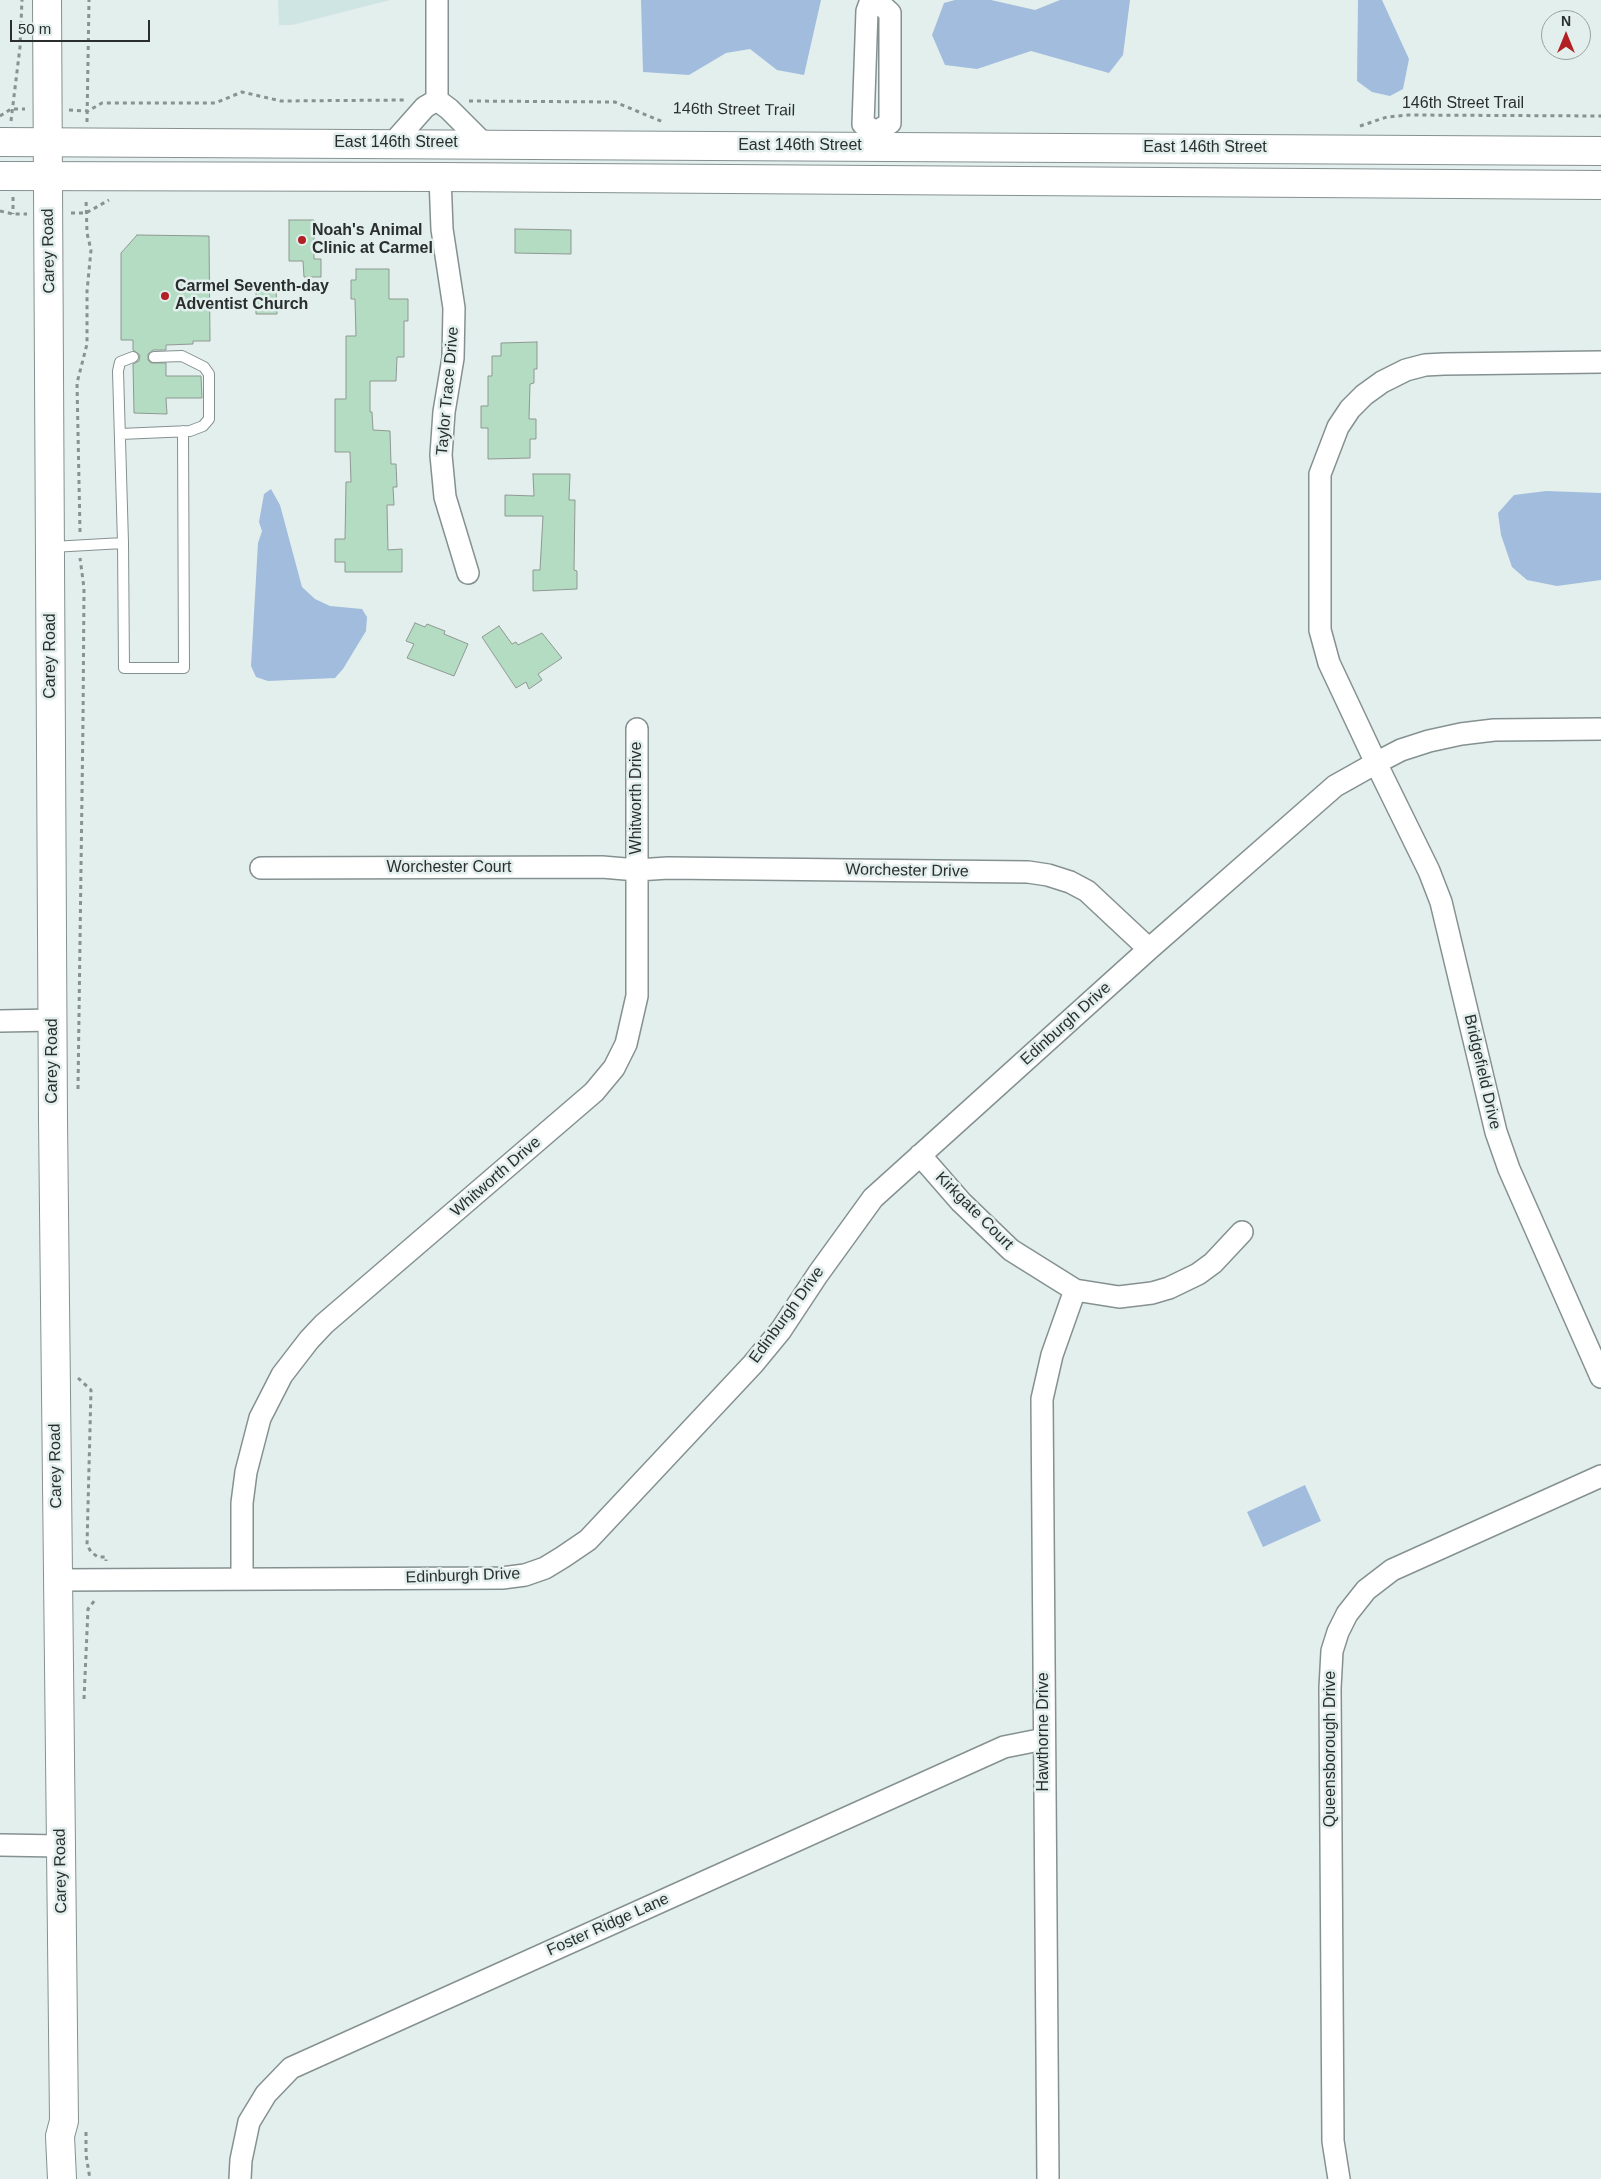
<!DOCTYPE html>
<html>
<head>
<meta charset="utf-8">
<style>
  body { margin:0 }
  #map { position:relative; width:1601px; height:2179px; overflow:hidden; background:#e2efed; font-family:Helvetica,sans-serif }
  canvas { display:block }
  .north { position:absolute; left:1541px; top:10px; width:50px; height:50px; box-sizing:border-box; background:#e2efed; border:1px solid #98a2a1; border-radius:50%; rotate:0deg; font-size:14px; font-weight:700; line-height:20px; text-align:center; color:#2a2f2e }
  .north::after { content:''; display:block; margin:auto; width:18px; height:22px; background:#b12022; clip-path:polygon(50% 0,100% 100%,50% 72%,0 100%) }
  .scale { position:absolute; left:10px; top:20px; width:140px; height:22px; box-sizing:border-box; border:2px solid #2a2f2e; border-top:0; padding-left:6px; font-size:15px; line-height:18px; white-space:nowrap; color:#2a2f2e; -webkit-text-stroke:4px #e2efed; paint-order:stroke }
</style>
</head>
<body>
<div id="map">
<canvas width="1601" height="2179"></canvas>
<div class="north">N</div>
<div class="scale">50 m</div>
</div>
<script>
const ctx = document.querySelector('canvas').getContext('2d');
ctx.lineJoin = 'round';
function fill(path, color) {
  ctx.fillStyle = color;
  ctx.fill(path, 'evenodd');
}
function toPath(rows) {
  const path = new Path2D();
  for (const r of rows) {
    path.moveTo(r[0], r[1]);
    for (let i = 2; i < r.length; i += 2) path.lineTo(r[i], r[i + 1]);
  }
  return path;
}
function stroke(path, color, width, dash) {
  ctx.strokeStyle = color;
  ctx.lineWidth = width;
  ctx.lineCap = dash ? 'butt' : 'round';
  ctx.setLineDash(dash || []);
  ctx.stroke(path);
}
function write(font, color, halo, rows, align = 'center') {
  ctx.font = font + ' Helvetica,sans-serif';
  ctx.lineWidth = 5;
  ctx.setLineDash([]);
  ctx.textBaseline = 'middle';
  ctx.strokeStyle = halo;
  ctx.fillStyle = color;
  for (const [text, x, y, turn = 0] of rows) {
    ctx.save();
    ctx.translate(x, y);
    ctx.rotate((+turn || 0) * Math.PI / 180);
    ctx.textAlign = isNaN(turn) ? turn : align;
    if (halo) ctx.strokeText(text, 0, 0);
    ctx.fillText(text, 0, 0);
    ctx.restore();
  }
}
fill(toPath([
  [278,0,390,0,292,25,279,25]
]), '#cfe5e3');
fill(toPath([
  [641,0,821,0,804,75,777,70,750,49,726,53,689,75,643,72],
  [955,0,991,0,1035,10,1060,0,1130,0,1123,55,1109,73,1031,51,977,69,945,65,932,35,944,3],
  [1358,0,1382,0,1409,59,1403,89,1390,96,1372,92,1357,81],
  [271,489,280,505,302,587,315,599,330,606,362,609,367,617,366,631,343,669,335,678,268,681,256,677,251,666,258,543,262,531,259,522,264,494],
  [1546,491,1601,493,1601,580,1557,586,1527,580,1512,567,1501,535,1498,513,1514,495],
  [1305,1485,1321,1521,1263,1547,1247,1512]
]), '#a2bcdd');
const building = toPath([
  [289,220,314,220,314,259,321,259,321,277,304,277,303,261,289,261,289,220],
  [515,229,571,230,571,254,515,253,515,229],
  [137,235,209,236,210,341,193,341,193,344,166,345,166,350,153,350,148,354,148,360,151,363,166,363,166,376,201,376,202,398,166,398,167,414,134,413,133,364,139,361,140,355,133,350,133,340,121,340,121,253,137,235],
  [356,269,389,269,389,299,408,299,408,321,404,321,404,357,397,357,396,381,370,381,370,412,372,412,373,430,390,431,391,464,396,464,397,487,393,487,394,505,387,505,388,550,402,549,402,572,345,572,345,562,335,562,335,539,345,539,346,482,351,482,350,452,335,452,335,399,346,399,346,336,356,336,355,299,351,299,351,280,356,280,356,269],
  [256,288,276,288,277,314,256,314,256,288],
  [537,342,537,369,534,369,534,383,530,384,529,419,536,419,536,439,530,439,530,458,488,459,488,428,481,428,481,406,488,406,488,376,492,376,492,356,501,356,501,343,537,342],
  [533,474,570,474,569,500,575,500,574,570,577,571,577,589,533,591,533,570,540,570,543,516,505,516,505,495,534,496,533,474],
  [415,623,425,627,427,624,445,631,444,634,468,644,454,676,407,658,414,644,406,641,415,623],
  [499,626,512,644,516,642,518,645,542,633,562,658,538,674,542,680,529,689,526,682,516,688,482,637,499,626]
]);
fill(building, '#b3dcc2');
stroke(building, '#8f9892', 1);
const lane = toPath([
  [120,434,190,431,203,426,209,419,209,374,204,367,182,356,154,357],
  [123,543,124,668,184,668,183,431],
  [52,547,123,543,118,371,120,362,133,357]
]);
const street = toPath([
  [437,0,437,100],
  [871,0,867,11,863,124,876,132],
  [437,100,449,109,484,144],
  [876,132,890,123,890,13,876,0],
  [393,143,425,107,437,100],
  [440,177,442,229,454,308,453,358,444,412,441,455,445,497,468,573],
  [1601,362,1444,364,1425,365,1406,370,1382,382,1364,395,1350,409,1338,427,1320,474,1320,630,1329,663,1376,763,1401,750,1429,741,1461,734,1494,730,1601,729],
  [261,868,602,867,637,870,668,868,1028,872,1048,875,1070,882,1087,891,1149,949],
  [0,1021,53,1020],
  [920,1155,961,1202,1011,1250,1075,1290,1119,1297,1152,1293,1169,1288,1198,1274,1213,1263,1242,1232],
  [242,1579,242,1503,246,1472,260,1418,282,1375,309,1340,324,1324,594,1092,614,1068,626,1044,637,996,637,729],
  [57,1580,502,1578,525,1575,545,1568,563,1557,588,1540,753,1364,781,1330,818,1274,873,1198,1149,949,1335,786,1376,763,1429,871,1441,902,1496,1132,1509,1169,1601,1377],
  [0,1845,60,1846],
  [240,2179,241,2160,249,2122,266,2094,291,2068,1004,1747,1044,1739],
  [1048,2179,1042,1399,1052,1355,1075,1290],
  [1339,2179,1333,2141,1330,1688,1332,1651,1338,1632,1347,1614,1366,1590,1392,1570,1601,1476]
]);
const secondary = toPath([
  [47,0,53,1119,64,2121,60,2136,62,2179]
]);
const primary = toPath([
  [0,142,1601,151],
  [0,176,440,177,1601,185]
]);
stroke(lane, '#859190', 12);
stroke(street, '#859190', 24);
stroke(secondary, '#859190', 30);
stroke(primary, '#859190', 30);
stroke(toPath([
  [469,101,615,102,663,122],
  [69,110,88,111,102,103,215,103,242,92,281,101,405,100],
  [0,116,11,109,25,109],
  [11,121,20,47,22,0],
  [87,122,89,0],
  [1360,126,1387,117,1408,115,1601,116],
  [13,197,13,214],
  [0,211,13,214,27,214],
  [71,213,86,213,109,200],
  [80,532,77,383,87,344,87,291,91,250,87,233,86,198],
  [78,1089,83,721,84,588,80,558],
  [78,1378,91,1390,87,1545,91,1552,98,1557,106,1557,106,1561],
  [84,1699,88,1609,95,1600],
  [86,2132,86,2155,90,2179]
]), '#889290', 3, [4, 4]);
stroke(lane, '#fff', 10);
stroke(street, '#fff', 21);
stroke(secondary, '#fff', 28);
stroke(primary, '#fff', 28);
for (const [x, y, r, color] of [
  [302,240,5,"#b12022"],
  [165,296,5,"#b12022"]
]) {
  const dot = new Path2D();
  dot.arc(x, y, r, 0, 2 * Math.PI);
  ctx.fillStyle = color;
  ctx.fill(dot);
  stroke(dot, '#e2efed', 2);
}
write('16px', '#2a2f2e', '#e2efed', [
  ["146th Street Trail",1463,104],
  ["146th Street Trail",734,110,1],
  ["East 146th Street",396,143],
  ["East 146th Street",800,146],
  ["East 146th Street",1205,148],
  ["Carey Road",49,251,-91],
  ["Taylor Trace Drive",448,391,-85],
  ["Carey Road",51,656,-90],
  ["Whitworth Drive",637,798,-90],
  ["Worchester Court",449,868],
  ["Worchester Drive",907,871,1],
  ["Edinburgh Drive",1066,1024,-42],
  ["Carey Road",53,1061,-90],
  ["Bridgefield Drive",1482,1072,77],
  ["Whitworth Drive",496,1177,-41],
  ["Kirkgate Court",974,1211,45],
  ["Edinburgh Drive",787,1315,-54],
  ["Carey Road",56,1466,-91],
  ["Edinburgh Drive",463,1576,-2],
  ["Hawthorne Drive",1044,1732,-90],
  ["Queensborough Drive",1331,1749,-90],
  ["Carey Road",61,1871,-91],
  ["Foster Ridge Lane",608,1925,-24]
]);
write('bold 16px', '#2a2f2e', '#e2efed', [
  ["Noah's Animal",312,231],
  ["Clinic at Carmel",312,249],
  ["Carmel Seventh-day",175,287],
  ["Adventist Church",175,305]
], 'left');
</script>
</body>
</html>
